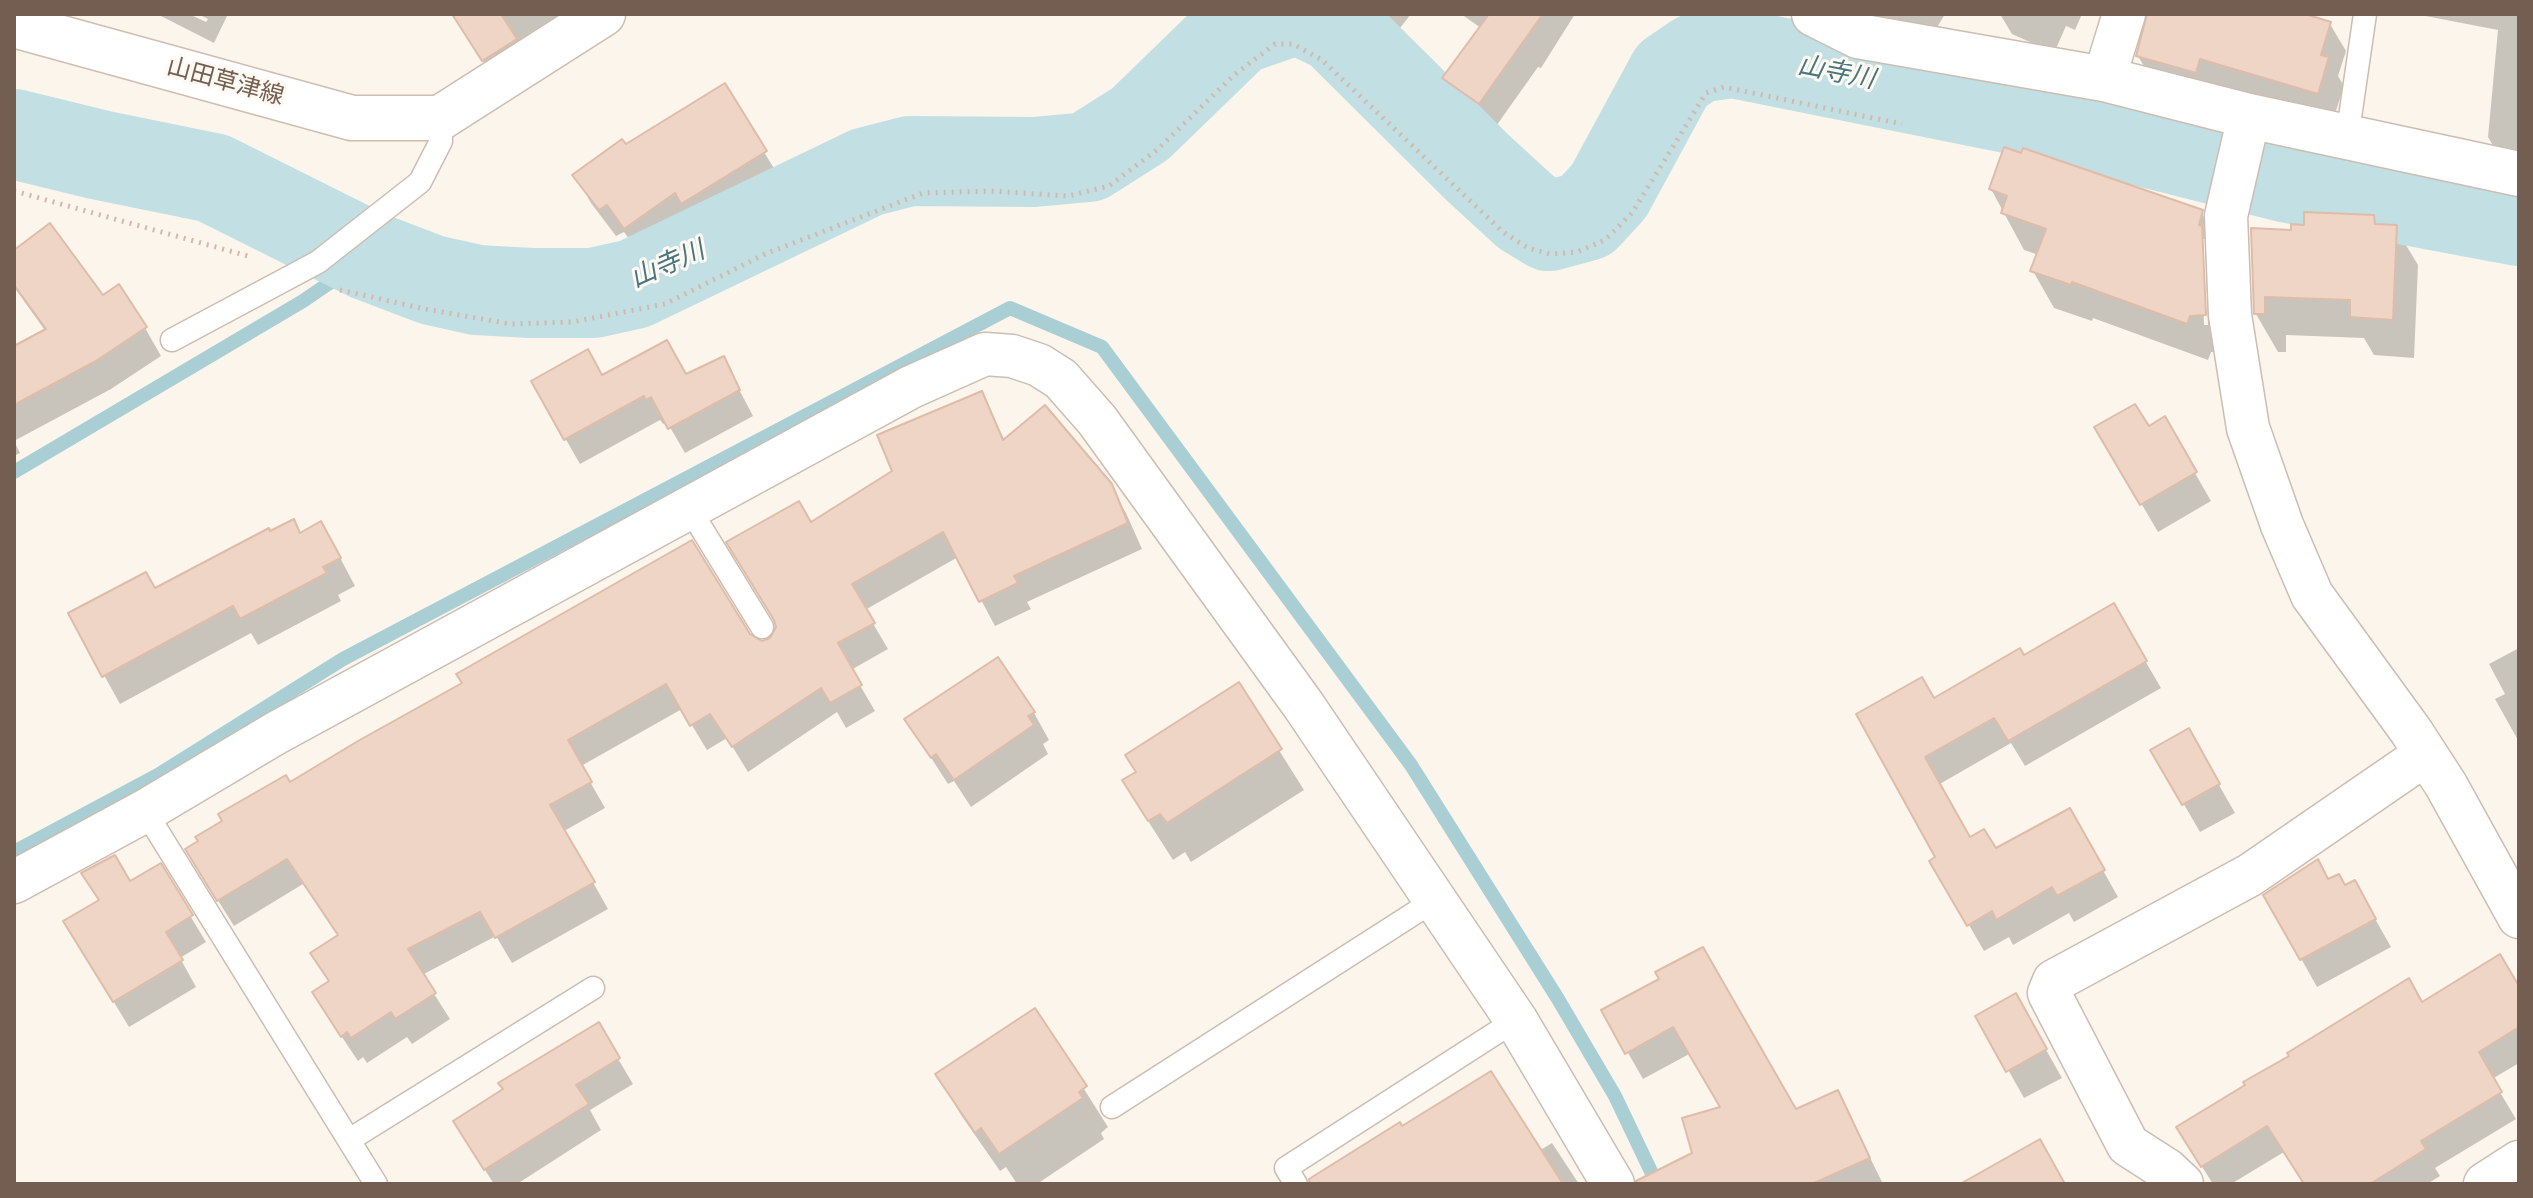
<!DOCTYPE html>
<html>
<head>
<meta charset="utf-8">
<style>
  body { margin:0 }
  #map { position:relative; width:2533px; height:1198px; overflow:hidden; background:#fbf5ec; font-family:"Nunito Sans",sans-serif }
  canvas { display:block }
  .frame { position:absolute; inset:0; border:16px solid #745d51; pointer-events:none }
</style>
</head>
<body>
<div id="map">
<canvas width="2533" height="1198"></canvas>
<div class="frame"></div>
</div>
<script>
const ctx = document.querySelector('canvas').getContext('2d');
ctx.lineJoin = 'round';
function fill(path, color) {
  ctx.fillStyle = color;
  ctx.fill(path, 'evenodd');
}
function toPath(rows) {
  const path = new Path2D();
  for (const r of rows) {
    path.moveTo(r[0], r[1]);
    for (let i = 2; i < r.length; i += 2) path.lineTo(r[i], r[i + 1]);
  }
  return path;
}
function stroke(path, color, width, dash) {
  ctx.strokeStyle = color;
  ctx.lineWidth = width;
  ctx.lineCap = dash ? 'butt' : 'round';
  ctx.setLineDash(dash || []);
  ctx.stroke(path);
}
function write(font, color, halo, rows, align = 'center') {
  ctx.font = font + ' "Nunito Sans","Noto Sans JP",sans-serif';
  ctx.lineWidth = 6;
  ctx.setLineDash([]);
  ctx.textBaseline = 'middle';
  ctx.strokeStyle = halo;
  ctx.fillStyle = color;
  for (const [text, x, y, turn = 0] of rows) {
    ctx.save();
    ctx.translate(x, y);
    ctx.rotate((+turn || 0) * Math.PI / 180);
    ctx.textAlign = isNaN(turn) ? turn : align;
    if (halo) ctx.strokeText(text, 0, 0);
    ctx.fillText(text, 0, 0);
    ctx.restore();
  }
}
fill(toPath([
  [157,14,189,14,206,22,208,19,198,14,228,14,214,43],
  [453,14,608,14,498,85],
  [1358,14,1411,14,1393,37],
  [1461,14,1575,14,1541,68,1538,67,1494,129,1460,103,1445,78,1481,28],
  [1868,14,1945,14,1930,39,1895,31],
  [2000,14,2082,14,2075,30,2066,26,2054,53,2012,34],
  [2149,14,2298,14,2330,24,2346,51,2338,76,2344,86,2333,120,2216,85,2212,99,2154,83,2138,56],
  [2415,14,2519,14,2519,166,2504,164,2488,137,2498,30],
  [724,86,781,180,699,231,692,219,641,255,624,232,616,236,591,203,575,175],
  [1991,189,2201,212,2223,249,2226,352,2211,352,2208,360,2093,318,2092,321,2054,308,2033,271,2039,255,2024,250],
  [2201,239,2205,239,2208,325,2204,325],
  [2373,217,2378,226,2395,227,2418,265,2414,358,2374,355,2364,338,2286,335,2286,352,2278,352,2256,314,2293,233,2306,227],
  [14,252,103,298,145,328,161,356,111,389,14,441,20,453,14,456,14,345,44,329,14,287],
  [723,359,753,416,685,453,667,422,663,424,660,420,580,464,533,382,686,376],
  [981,393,1005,441,1110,486,1126,513,1142,549,1027,602,1031,609,995,626,958,557,865,610,888,649,851,670,875,711,846,728,837,712,748,772,727,738,707,750,682,709,581,766,605,808,564,831,608,909,512,963,496,936,422,975,450,1019,412,1044,407,1037,367,1063,363,1057,358,1061,330,1019,330,983,312,954,339,937,303,884,234,926,202,875,290,785,749,636,755,642,769,641,777,634,811,525,895,471],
  [2164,419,2211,501,2158,532,2097,428,2148,429],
  [300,535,337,552,355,586,338,595,341,601,258,645,251,633,120,704,70,614,154,591],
  [2113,606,2161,688,2025,766,2011,743,1938,785,1970,840,1995,851,2069,810,2118,897,2074,922,2069,913,2013,945,2009,937,1984,951,1932,861,1938,858,1858,715,1934,701,2023,658],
  [2519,648,2519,742,2495,699,2505,694,2489,664],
  [1238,685,1304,790,1191,862,1185,852,1173,860,1148,821],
  [1034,713,1049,740,1043,744,1048,754,971,807,954,781,948,784,906,719],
  [2188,731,2235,813,2200,832,2153,751],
  [160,866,206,942,180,958,196,987,129,1027,81,948,100,901],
  [2328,882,2344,888,2370,910,2391,947,2317,987,2266,896],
  [1661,980,1795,1112,1838,1093,1883,1184,1685,1184,1694,1154,1723,1109,1691,1053,1643,1079,1604,1011],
  [2519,990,2519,1063,2492,1079,2516,1119,2435,1168,2440,1176,2427,1184,2304,1184,2284,1152,2231,1184,2213,1184,2194,1154,2422,1005],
  [2015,995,2062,1078,2024,1098,1978,1016],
  [1034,1010,1108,1127,1101,1133,1104,1139,1037,1184,1017,1184,1006,1167,1000,1171,961,1115,938,1075],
  [598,1025,633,1084,590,1110,601,1130,517,1184,494,1184,470,1147],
  [1402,1129,1539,1151,1552,1143,1579,1184,1311,1184]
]), '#0003');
stroke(toPath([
  [14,472,303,301,369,256],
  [14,852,158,775,343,659,1010,308,1102,347,1411,765,1558,999,1615,1096,1657,1184]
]), '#a9ced4', 14);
stroke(toPath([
  [1308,14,1337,28,1478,168,1526,212,1549,226,1586,216,1609,191,1672,75,1697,58,1733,53,2027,112,2289,178,2519,221],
  [14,134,100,155,213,178,369,256,432,280,477,290,531,293,593,293,634,284,867,172,910,161,1034,162,1088,157,1140,124,1237,30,1283,14]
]), '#c2dfe3', 90);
const building = toPath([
  [452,14,501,14,517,39,482,61,452,14],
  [1489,14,1543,14,1479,104,1442,78,1489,14],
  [2147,14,2305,14,2331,22,2321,55,2329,57,2318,94,2200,59,2196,73,2136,56,2147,14],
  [725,83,767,151,681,204,675,193,624,229,607,205,599,210,572,175,622,139,626,144,725,83],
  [2004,147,2021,153,2023,148,2203,210,2199,225,2202,226,2206,315,2190,316,2187,324,2072,282,2071,285,2030,271,2046,229,2001,213,2007,196,1989,189,2004,147],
  [2304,212,2374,215,2375,224,2397,225,2393,320,2350,317,2350,300,2265,297,2265,314,2254,314,2251,228,2291,230,2291,224,2304,225,2304,212],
  [50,223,103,295,119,284,147,327,96,361,14,405,14,346,46,329,14,285,14,250,50,223],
  [667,340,686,374,724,356,740,390,668,429,651,397,646,400,644,396,564,440,531,381,588,349,602,375,667,340],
  [982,391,1003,440,1045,405,1112,484,1128,523,1014,576,1018,583,979,602,943,532,852,584,875,623,838,643,862,685,830,703,821,688,732,747,710,714,690,726,666,684,568,740,592,782,550,805,595,882,495,938,480,912,408,949,436,993,395,1019,391,1012,351,1038,347,1032,341,1037,312,992,329,981,310,953,338,935,287,859,217,901,185,849,198,841,195,837,222,821,218,814,286,775,290,782,358,741,462,683,456,674,692,540,750,634,762,641,770,638,776,627,774,620,726,542,799,501,811,522,892,471,877,435,982,391],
  [2135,404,2149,426,2165,416,2197,472,2140,505,2094,427,2135,404],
  [294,519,300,533,321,521,341,558,323,567,327,573,240,619,233,606,102,677,68,613,146,572,155,588,269,528,270,531,294,519],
  [2114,603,2147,661,2008,741,1994,718,1925,757,1970,837,1984,829,1996,848,2070,808,2105,870,2057,896,2052,887,1996,920,1992,911,1967,926,1929,861,1935,857,1856,714,1922,677,1934,698,2020,648,2024,655,2114,603],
  [998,657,1035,712,1028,716,1034,725,954,780,936,754,931,758,904,719,998,657],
  [1239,682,1282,749,1167,823,1160,814,1148,821,1122,780,1136,772,1125,755,1239,682],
  [2189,728,2220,784,2182,805,2150,750,2189,728],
  [115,855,130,881,161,863,193,915,166,932,183,960,113,1002,63,921,99,900,81,873,115,855],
  [2318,859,2328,879,2339,874,2345,885,2355,880,2376,919,2300,960,2263,895,2318,859],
  [1703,947,1796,1109,1838,1090,1870,1158,1812,1184,1637,1184,1636,1181,1692,1153,1682,1118,1720,1107,1673,1027,1625,1054,1601,1010,1659,979,1655,972,1703,947],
  [2500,954,2519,986,2519,1027,2479,1052,2502,1092,2421,1141,2426,1149,2370,1184,2304,1184,2267,1126,2201,1167,2176,1127,2245,1085,2243,1082,2289,1056,2287,1053,2409,978,2422,1002,2500,954],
  [2016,993,2047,1049,2006,1072,1975,1016,2016,993],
  [1035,1008,1087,1086,1079,1092,1083,1098,999,1154,981,1128,975,1133,935,1074,1035,1008],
  [599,1022,620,1058,576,1085,589,1104,484,1170,453,1121,503,1089,498,1083,599,1022],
  [1491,1071,1563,1184,1310,1184,1309,1179,1400,1122,1402,1126,1491,1071],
  [2040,1139,2065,1184,1960,1184,2040,1139]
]);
fill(building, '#eed5c6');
stroke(building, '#dfbca8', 2);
const service = toPath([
  [2347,138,2365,14],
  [172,340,318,262,420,182,441,141,440,118],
  [689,508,762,627],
  [145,811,376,1184],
  [1112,1107,1435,900],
  [349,1140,593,988],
  [1296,1184,1286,1168,1516,1020]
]);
const minor = toPath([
  [2104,79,2124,14],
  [2249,116,2226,216,2230,315,2248,428,2282,525,2312,595,2411,731,2446,785,2519,917],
  [14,882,145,811,276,733,911,387,985,354,1012,356,1039,365,1061,379,1097,420,1304,706,1516,1020,1613,1184],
  [2182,1184,2167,1170,2128,1145,2049,993,2054,981,2250,875,2426,754],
  [2485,1184,2519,1162]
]);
const tertiary = toPath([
  [1814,14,1858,36,2104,79,2249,116,2519,174],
  [440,118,603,14]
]);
const secondary = toPath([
  [14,25,352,118,440,118]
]);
stroke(service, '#ccbdb2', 25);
stroke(minor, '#ccbdb2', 45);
stroke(tertiary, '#ccbdb2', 47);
stroke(secondary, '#cfbeb0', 47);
stroke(toPath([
  [14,191,248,256],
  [340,290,425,309,511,324,572,322,665,304,765,254,923,193,991,191,1068,196,1109,186,1158,149,1234,75,1275,44,1293,44,1322,60,1503,232,1528,248,1550,254,1577,252,1605,240,1632,213,1706,93,1724,87,1902,124]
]), '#d3b9a9', 5, [2, 6]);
stroke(service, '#fff', 22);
stroke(minor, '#fff', 42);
stroke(tertiary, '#fff', 44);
stroke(secondary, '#fff', 44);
write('24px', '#745d51', '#fef9f2', [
  ["山田草津線",225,83,15]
]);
write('italic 26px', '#49767e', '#fef9f2', [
  ["山寺川",1836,74,11],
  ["山寺川",668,266,-24]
]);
</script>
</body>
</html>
